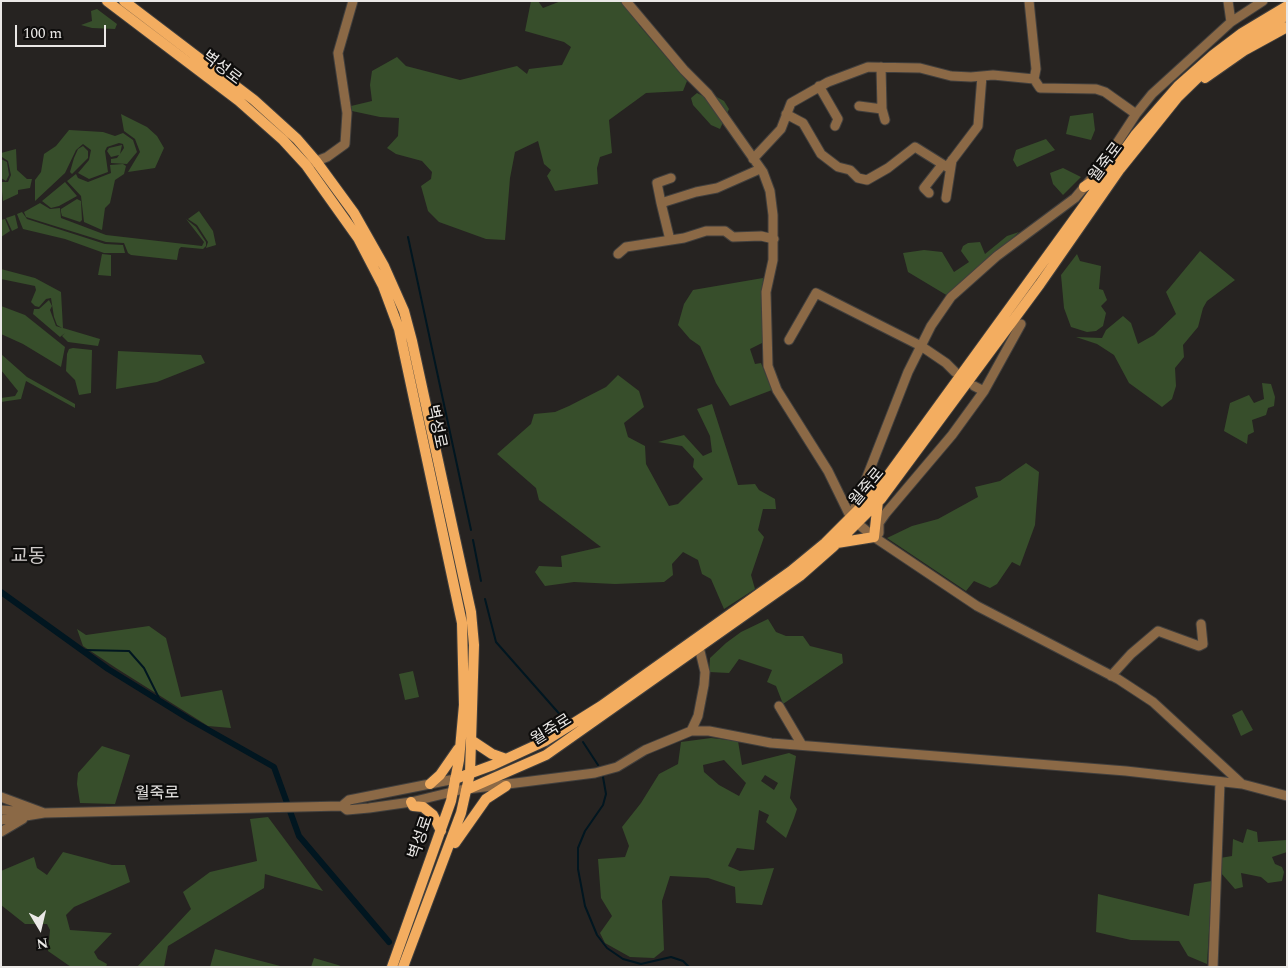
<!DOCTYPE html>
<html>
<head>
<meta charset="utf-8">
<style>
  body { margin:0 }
  #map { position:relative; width:1288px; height:968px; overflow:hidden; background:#262321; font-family:Spectral,serif }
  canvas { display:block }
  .frame { position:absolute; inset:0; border:2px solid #eae8e6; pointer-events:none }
  .north { position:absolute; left:15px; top:903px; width:50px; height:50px; -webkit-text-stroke:4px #0e0d0c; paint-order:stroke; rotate:171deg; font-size:14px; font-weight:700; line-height:20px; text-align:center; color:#eae8e6 }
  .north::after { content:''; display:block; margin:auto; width:18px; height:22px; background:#eae8e6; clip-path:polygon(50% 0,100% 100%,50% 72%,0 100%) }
  .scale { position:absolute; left:15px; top:25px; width:91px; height:22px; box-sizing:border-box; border:2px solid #eae8e6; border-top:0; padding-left:6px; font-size:15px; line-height:18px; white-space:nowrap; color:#eae8e6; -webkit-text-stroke:4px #0e0d0c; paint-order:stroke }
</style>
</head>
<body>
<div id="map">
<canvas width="1288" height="968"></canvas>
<div class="frame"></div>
<div class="north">N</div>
<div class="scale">100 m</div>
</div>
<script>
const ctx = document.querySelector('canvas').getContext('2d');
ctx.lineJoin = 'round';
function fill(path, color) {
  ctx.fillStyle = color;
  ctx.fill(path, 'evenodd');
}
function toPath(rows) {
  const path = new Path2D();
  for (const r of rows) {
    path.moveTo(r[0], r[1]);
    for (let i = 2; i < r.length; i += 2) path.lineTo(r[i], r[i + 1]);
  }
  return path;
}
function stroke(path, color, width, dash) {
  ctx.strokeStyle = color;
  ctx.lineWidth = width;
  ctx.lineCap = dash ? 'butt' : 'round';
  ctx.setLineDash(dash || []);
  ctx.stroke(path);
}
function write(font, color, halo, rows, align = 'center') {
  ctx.font = font + ' Spectral,"Noto Sans KR",serif';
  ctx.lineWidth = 4.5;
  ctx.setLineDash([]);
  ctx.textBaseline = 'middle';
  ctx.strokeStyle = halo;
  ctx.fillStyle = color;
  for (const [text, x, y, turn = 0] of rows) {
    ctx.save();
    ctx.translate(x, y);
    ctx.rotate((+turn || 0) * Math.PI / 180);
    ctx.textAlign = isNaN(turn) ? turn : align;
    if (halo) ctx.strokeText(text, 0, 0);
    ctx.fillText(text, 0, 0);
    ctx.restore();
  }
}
fill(toPath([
  [531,1,538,1,543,8,561,1,625,1,633,9,639,25,687,81,683,91,646,93,609,120,612,153,600,157,597,168,598,184,555,191,547,176,551,170,544,164,538,141,515,152,510,178,505,240,486,239,439,222,428,211,421,186,431,179,432,172,422,161,396,154,387,148,398,136,399,118,380,117,352,111,351,106,372,101,370,85,372,71,397,57,406,66,460,80,517,66,527,74,529,69,562,65,571,47,564,42,525,31],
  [97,9,117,24,115,29,92,28,81,25,92,21,91,11],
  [697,93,703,96,715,96,724,101,729,109,720,129,711,125,693,105,691,98],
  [1093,113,1095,130,1091,140,1066,134,1070,116],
  [121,114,147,127,157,136,164,148,155,168,128,172,140,152,135,139,124,131],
  [69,130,103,132,115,136,123,133,133,140,137,152,127,164,111,163,111,159,117,158,119,155,111,157,107,151,109,148,122,145,120,154,124,148,123,144,119,143,107,147,105,151,108,172,89,179,78,173,89,160,91,150,83,144,76,150,65,173,35,201,35,180,41,172,44,154,56,146],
  [1046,139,1055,150,1017,167,1013,160,1016,150],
  [83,146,88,151,88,158,72,174,70,172,74,158,78,149],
  [16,149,17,170,27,179,32,179,30,188,18,190,18,194,3,201,1,182,8,182,11,175,8,161,2,157,1,153],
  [1,159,7,162,9,175,6,181,1,178],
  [123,164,126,166,124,174,115,180,110,203,105,208,102,230,84,222,81,196,67,181,76,174,78,178,88,182,111,173,110,165],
  [1063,168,1081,177,1063,195,1053,184,1050,173],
  [65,182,77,196,59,206,51,208,42,201],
  [77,199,81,201,82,220,80,222,62,216,61,212,61,209],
  [40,203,50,209,60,208,61,218,106,235,202,246,204,242,186,219,196,227,206,242,206,246,203,249,181,247,179,249,177,260,131,255,128,253,124,243,106,242,26,217,24,212],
  [199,211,213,231,216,245,206,248,208,242,197,225,188,219],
  [22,212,27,219,105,244,123,245,125,253,104,253,65,239,23,229,17,214],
  [15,215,18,228,12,231,6,218],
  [5,219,10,231,1,237,1,220],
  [1019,232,948,296,908,272,903,253,924,250,942,252,954,272,969,262,961,251,963,246,968,243,980,242,985,254,1007,236],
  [1200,251,1235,280,1207,301,1203,308,1198,327,1183,345,1184,357,1175,368,1176,386,1172,399,1162,407,1129,383,1114,355,1097,344,1076,337,1102,338,1106,330,1123,316,1131,323,1138,344,1154,335,1176,314,1166,292],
  [102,254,111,255,111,276,98,275],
  [1077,254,1080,261,1101,266,1099,289,1103,290,1107,300,1101,306,1106,313,1103,326,1096,331,1087,332,1071,327,1064,308,1061,275],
  [1,269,35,278,61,292,63,328,100,339,98,346,68,342,62,336,65,333,60,337,33,314,34,309,39,309,49,300,52,306,50,310,56,326,62,328,57,325,54,317,51,298,46,299,39,307,35,306,31,302,36,290,35,286,1,279],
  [763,278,762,343,750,349,755,364,761,363,772,390,730,406,716,383,700,346,690,339,678,325,684,304,693,290],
  [1,306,25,315,65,347,61,367,23,344,1,334],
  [73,348,92,350,91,393,79,395,75,380,66,371,67,354,69,349],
  [118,351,201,355,205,363,157,382,116,389],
  [1,354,27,377,75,404,75,408,26,381,21,399,1,402,1,398,15,396,18,391,1,370],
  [618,375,639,391,644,407,624,423,628,437,645,446,646,464,669,506,678,504,703,479,693,467,694,459,682,446,658,442,684,435,703,456,712,452,710,436,697,409,712,404,738,485,755,484,759,490,775,499,776,509,763,509,758,530,764,537,751,575,755,589,724,609,711,579,702,574,698,560,683,552,672,564,673,575,664,582,615,584,574,582,545,586,535,572,539,566,562,567,561,556,601,547,539,500,536,488,497,454,531,424,534,414,555,412,569,406,606,387],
  [1262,383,1271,384,1275,397,1274,406,1268,408,1266,415,1252,420,1254,432,1248,435,1247,444,1224,431,1230,403,1249,395,1254,403,1264,399],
  [1026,463,1039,472,1035,525,1020,566,1012,562,997,584,990,588,974,581,966,591,887,538,912,526,938,519,978,497,975,487,1000,481],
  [768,619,776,632,786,636,803,636,810,646,842,654,843,663,783,704,776,686,767,682,772,670,739,659,729,673,709,672,710,658,726,643,741,632],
  [149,626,166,638,181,697,222,690,231,728,208,726,116,668,83,646,77,629,86,635],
  [413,671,419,697,405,700,399,674],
  [1242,710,1253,730,1241,736,1232,715],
  [711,738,738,741,742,765,789,753,796,756,790,798,797,809,794,818,786,838,766,822,769,815,759,810,754,850,737,848,728,866,740,871,774,868,762,905,736,903,735,887,708,878,670,876,662,901,664,950,654,958,630,957,605,943,600,933,612,916,601,898,598,859,625,857,629,846,622,827,641,803,659,774,678,764,681,742],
  [724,760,746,783,739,796,719,785,704,772,703,765],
  [765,775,778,783,774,790,761,781],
  [102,746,130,755,115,804,80,803,77,784,78,773],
  [268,817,323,891,265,874,264,888,168,946,164,967,137,967,191,909,183,892,210,872,257,861,250,819],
  [1247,829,1257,832,1258,842,1287,840,1287,852,1272,857,1275,864,1282,867,1284,872,1282,881,1268,883,1261,877,1241,873,1243,887,1235,889,1221,873,1220,858,1232,856,1233,839,1243,843],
  [63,852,112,865,125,865,130,882,74,907,66,915,70,930,112,933,94,952,98,959,107,964,106,967,71,967,48,951,50,930,47,924,25,924,1,905,1,871,34,857,37,868,47,875],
  [1212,881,1207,964,1188,956,1179,941,1131,940,1096,932,1098,894,1189,916,1194,884],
  [215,949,284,967,210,967],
  [314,958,338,965,343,967,311,967]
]), '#374e2b');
stroke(toPath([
  [408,237,471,530],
  [473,540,481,581],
  [485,599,496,642,563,718],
  [84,650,129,651,144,668,161,702],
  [583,742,598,765],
  [603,777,606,794,603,805,585,831,578,848,578,869,585,906,597,935,607,948,623,959,641,964,671,957,683,961,689,967]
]), '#011620', 2);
stroke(toPath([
  [1,592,108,669,189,719,274,767,299,836,389,942]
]), '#011620', 6);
const minor = toPath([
  [626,1,684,70,708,94,763,172,770,191,773,215,773,260,766,292,768,366,777,390,828,471,851,518,874,537,977,606,1118,679,1153,702,1242,784],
  [1029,1,1036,69,1034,79],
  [1228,1,1231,22],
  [881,67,882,109,885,120],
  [819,86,838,119,835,126],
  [859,106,882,109],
  [786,114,803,123,821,154,838,167,850,170,858,178,867,180,888,168,915,147,947,167,978,126,982,76],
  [753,159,781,129,791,103,828,82,868,67,920,68,951,76,971,77,993,75,1034,79,1040,88,1096,89,1105,92,1136,114],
  [306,165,327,157,345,144,347,113,338,53,353,1],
  [929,193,924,188,942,165],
  [946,198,952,160],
  [661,203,657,183,671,178],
  [670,240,661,203,696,192,717,188,760,169],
  [618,254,626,247,684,238,706,231,725,231,733,237,761,236,774,239],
  [789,340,816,293,921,346,946,363,955,372],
  [974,386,984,391],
  [852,515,908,372,931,326,951,297,997,256,1075,198,1102,166,1136,114,1152,94,1231,22,1263,1],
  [879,533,879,523,886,513,952,435,984,391,1021,324],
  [1111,676,1131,654,1158,631,1199,646,1203,644,1201,624],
  [779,706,802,745],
  [691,731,698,716,704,685,705,672,699,647],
  [1,797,44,813],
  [342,806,349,800,455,779],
  [1,810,29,812],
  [1,820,44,813,342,806,347,810,369,808,411,802,460,790,595,773,617,767,645,750,691,731,709,731,771,743,1126,771,1242,784,1287,796],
  [1,832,23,819],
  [1213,967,1220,782]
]);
const major = toPath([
  [107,1,239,101,283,140,306,165,358,238,383,286,399,329,462,623,464,705,459,760,451,801,392,967],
  [124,1,254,100,297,139,316,161,354,213,384,266,404,311,412,341,471,612,474,645,470,773,461,813,403,967],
  [1205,78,1245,50,1287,27],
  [1084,187,1104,174],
  [837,543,874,537,878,501],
  [471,740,492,754,506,759],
  [455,779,493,765,545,741,601,706,791,571,825,543,876,492,1136,134,1178,86,1213,55,1242,33,1287,6],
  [430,784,440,775,458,749],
  [466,790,546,755,800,576,833,547,881,499,1040,284,1120,169,1177,98,1213,63,1287,15],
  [411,802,413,806,423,807,433,815,441,831],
  [455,843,486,799,506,786]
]);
stroke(minor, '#413f3d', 11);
stroke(major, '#413f3d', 12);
stroke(minor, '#8b6946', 9);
stroke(major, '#f3ad60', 10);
write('16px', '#eae8e6', '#0e0d0c', [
  ["벽성로",221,69,37],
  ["월죽로",1107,163,-53],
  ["벽성로",435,427,78],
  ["월죽로",868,488,-50],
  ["월죽로",552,731,-32],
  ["월죽로",157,795,-1],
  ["벽성로",422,838,-71]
]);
write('19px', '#cfcbc9', '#0e0d0c', [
  ["교동",28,558]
]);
</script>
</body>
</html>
